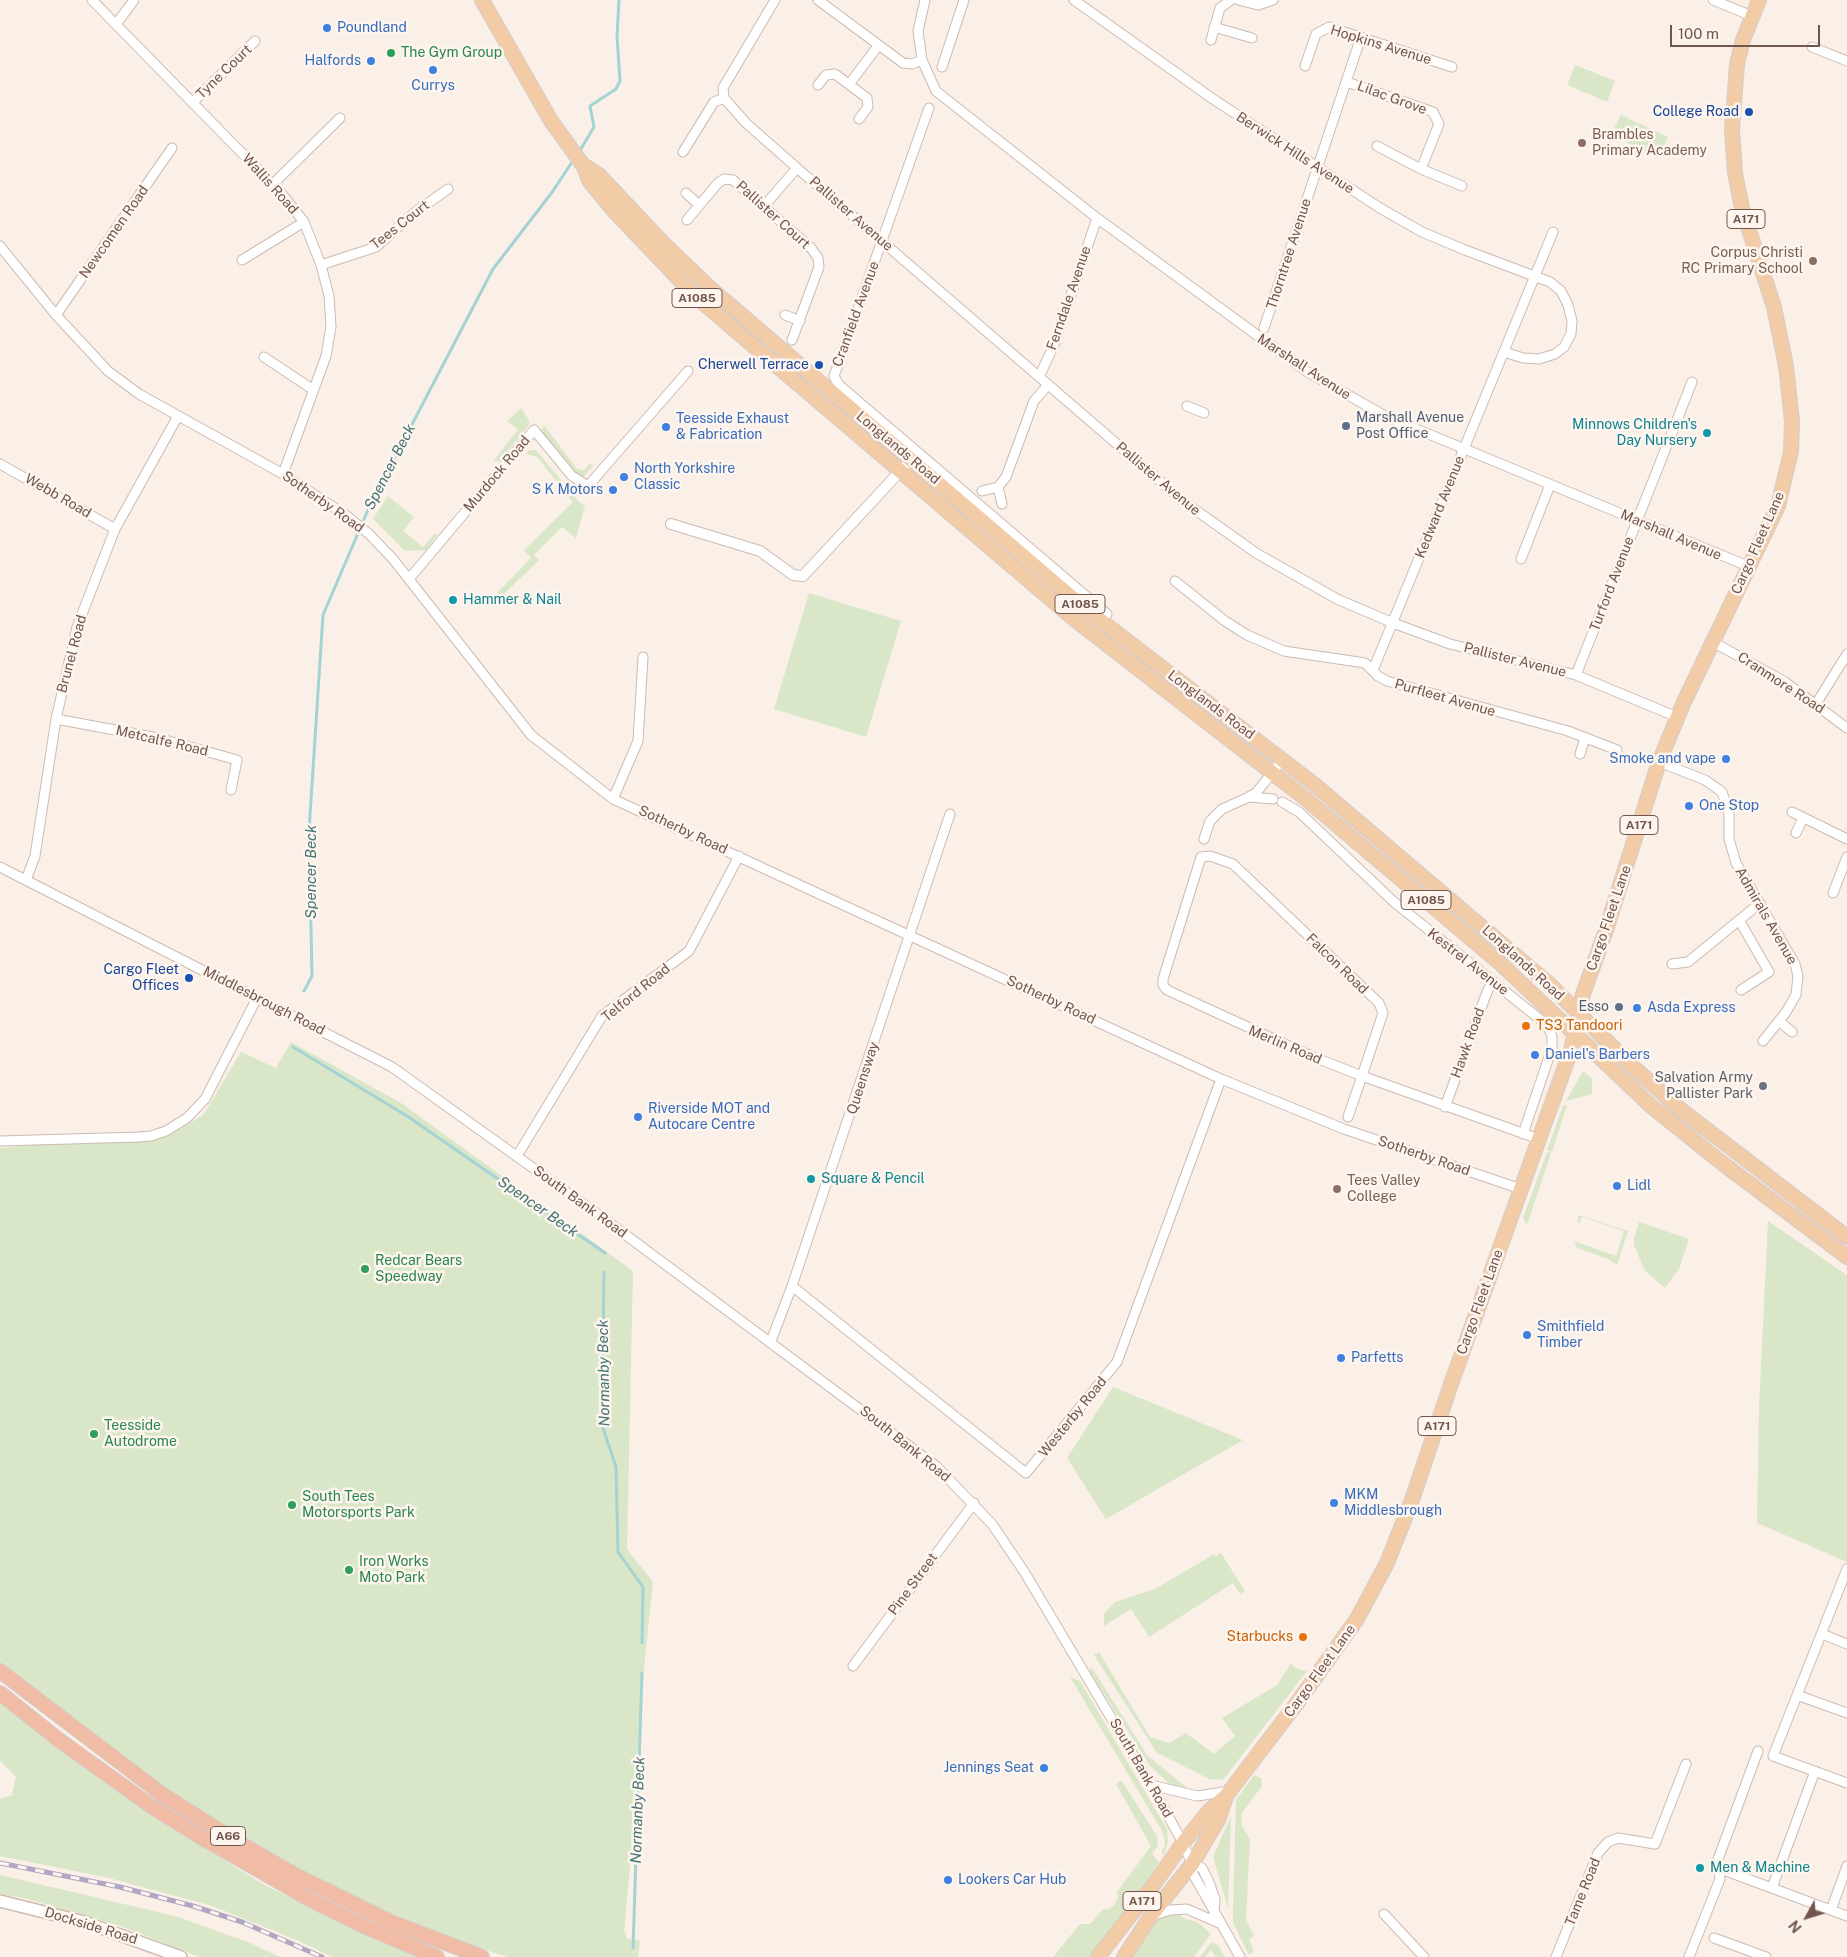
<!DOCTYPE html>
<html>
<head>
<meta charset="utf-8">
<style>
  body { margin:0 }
  #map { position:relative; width:1847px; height:1957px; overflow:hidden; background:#faf0e8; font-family:"Public Sans",sans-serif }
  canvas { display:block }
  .north { position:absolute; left:1782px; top:1892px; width:50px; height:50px; -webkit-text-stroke:4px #fdf5ee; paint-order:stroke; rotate:231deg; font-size:14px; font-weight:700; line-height:20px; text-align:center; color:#72564e }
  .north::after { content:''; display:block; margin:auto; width:18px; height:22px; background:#72564e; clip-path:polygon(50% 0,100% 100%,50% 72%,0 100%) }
  .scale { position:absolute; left:1670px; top:25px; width:150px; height:22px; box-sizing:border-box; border:2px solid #72564e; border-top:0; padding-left:6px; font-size:15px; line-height:18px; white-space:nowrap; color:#72564e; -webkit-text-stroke:4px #fdf5ee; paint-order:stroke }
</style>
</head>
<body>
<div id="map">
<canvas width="1847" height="1957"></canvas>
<div class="north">N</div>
<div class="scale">100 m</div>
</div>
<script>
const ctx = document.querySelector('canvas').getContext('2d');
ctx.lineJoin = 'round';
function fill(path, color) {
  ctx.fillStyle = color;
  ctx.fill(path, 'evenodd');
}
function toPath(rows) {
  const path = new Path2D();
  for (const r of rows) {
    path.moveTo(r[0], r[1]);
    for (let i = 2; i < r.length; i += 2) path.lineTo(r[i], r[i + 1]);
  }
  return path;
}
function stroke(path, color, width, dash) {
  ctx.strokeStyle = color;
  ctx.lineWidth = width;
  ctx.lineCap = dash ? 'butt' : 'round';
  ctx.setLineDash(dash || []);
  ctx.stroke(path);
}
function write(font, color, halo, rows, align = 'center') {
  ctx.font = font + ' "Public Sans",sans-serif';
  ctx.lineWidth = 5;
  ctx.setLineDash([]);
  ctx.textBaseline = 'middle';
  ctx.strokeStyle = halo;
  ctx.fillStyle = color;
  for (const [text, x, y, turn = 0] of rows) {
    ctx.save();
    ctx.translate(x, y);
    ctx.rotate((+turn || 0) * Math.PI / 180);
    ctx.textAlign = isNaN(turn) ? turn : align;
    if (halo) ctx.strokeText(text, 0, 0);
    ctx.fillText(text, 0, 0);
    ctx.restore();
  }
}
fill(toPath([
  [1575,65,1615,81,1607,102,1567,85],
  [1621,115,1668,137,1658,157,1611,135],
  [521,408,529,420,529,425,500,461,493,461,518,430,507,421],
  [544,425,577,469,584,470,590,463,593,466,583,477,575,474,544,437,541,431],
  [529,450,536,450,579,502,585,505,576,538,562,527,534,555,539,560,501,597,497,593,531,558,524,550,573,502,537,457,526,454],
  [388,496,414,517,403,531,423,547,435,533,437,535,426,550,405,551,373,519],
  [809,593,901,621,866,737,774,709],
  [291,1042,401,1103,633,1271,627,1549,653,1582,640,1706,634,1821,624,1932,626,1933,626,1938,640,1941,638,1957,508,1957,466,1944,383,1910,266,1853,177,1796,0,1665,0,1148,175,1132,203,1115,241,1052,276,1068],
  [1583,1071,1592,1079,1592,1094,1566,1101],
  [1567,1105,1552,1152,1547,1150,1563,1106],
  [1547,1152,1551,1153,1527,1225,1523,1218],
  [1579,1215,1628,1231,1617,1265,1608,1259,1577,1248,1574,1241,1616,1256,1624,1231,1582,1217,1579,1224,1577,1221],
  [1768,1221,1847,1275,1847,1562,1757,1523,1759,1407],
  [1639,1222,1689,1239,1679,1269,1665,1288,1645,1271,1634,1245,1634,1238],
  [1113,1387,1243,1440,1106,1519,1067,1458],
  [1216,1553,1214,1557,1221,1553,1245,1591,1240,1594,1233,1583,1149,1637,1131,1609,1104,1626,1104,1614,1115,1602,1155,1589],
  [1099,1652,1150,1737,1169,1743,1186,1733,1214,1754,1235,1736,1222,1718,1277,1685,1291,1663,1295,1668,1307,1671,1223,1780,1209,1779,1157,1753,1094,1655],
  [1091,1666,1147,1755,1186,1787,1185,1791,1172,1786,1150,1766,1090,1672],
  [1070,1677,1080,1681,1167,1829,1168,1842,1164,1855,1161,1853,1165,1845,1164,1837,1162,1831],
  [0,1700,51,1743,147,1812,261,1883,355,1929,419,1957,332,1957,299,1941,212,1906,109,1878,0,1856,0,1799,12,1795,16,1777,0,1761],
  [1254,1775,1261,1778,1262,1786,1242,1813,1241,1817,1242,1826,1250,1839,1246,1919,1254,1936,1249,1939,1254,1952,1249,1955,1233,1923,1233,1909,1236,1800],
  [1121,1780,1157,1836,1158,1845,1152,1854,1159,1862,1129,1909,1089,1957,1053,1957,1080,1924,1090,1924,1102,1910,1109,1909,1114,1905,1118,1898,1117,1892,1151,1846,1116,1784],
  [1231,1816,1228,1908,1213,1857],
  [0,1875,175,1916,248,1942,280,1957,199,1957,120,1926,24,1898,0,1894],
  [1179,1914,1183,1918,1199,1923,1211,1934,1194,1957,1130,1957,1156,1920,1169,1915],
  [1211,1942,1218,1945,1225,1957,1215,1957,1211,1950,1205,1957,1200,1957]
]), '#d9e7c8');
stroke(toPath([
  [579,152,594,127,590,106,616,89,620,81,617,36,619,0],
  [304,991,312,976,309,831,323,615,371,503,493,269,553,191,574,159],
  [293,1047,407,1116,605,1253],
  [604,1272,602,1425,616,1467,618,1552,643,1587,642,1643],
  [633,1948,642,1673]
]), '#a5d2d3', 3);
const minor = toPath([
  [92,0,282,194,304,222,321,265,329,296,331,327,326,356,283,474],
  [818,0,903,63,912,64,922,60],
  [925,0,918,31,922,60,936,91,1097,218,1306,371,1385,416,1750,567],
  [1074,0,1213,99,1380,208,1422,232,1465,250,1550,282,1561,291,1568,305,1572,321,1571,334,1564,347,1555,354,1539,359,1523,358,1504,352],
  [1238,0,1258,5,1273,0],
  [1713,0,1752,16],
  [117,23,134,0],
  [1214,27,1252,38],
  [1211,40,1220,8,1231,0],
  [1812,47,1847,61],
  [1305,66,1316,34,1329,27,1452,67],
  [942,67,964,0],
  [1347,82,1433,112,1439,124,1421,169],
  [850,83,878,46],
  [818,85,826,75,835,74,867,98,868,107,859,119],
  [724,98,746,123,797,168,1183,501,1256,553,1337,599,1393,623,1450,644,1576,675,1677,717],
  [193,102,255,41],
  [929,108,834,376,839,385,1107,614],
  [1377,146,1421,169,1462,186],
  [683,152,714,102,724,98,723,88,775,0],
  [272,185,340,118],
  [686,193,699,205],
  [764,206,797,168],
  [687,220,718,183,724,179,733,180,811,248,818,258,819,267,792,340],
  [0,246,56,315,108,371,139,394,283,474,347,516,369,534,393,559,531,735,613,799,1221,1079,1344,1129,1521,1189],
  [242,260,304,222],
  [321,265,376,247,414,213,448,189],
  [56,315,172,148],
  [785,315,800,321],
  [1264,328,1361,37],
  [264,357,312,389],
  [1039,377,1054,345,1097,218],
  [1187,406,1204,413],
  [0,464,115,529],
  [982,491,998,487],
  [1002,504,998,487,1006,477,1034,401,1048,385],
  [1521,559,1550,485],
  [409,579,534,430,572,476,588,486,688,371],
  [1175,581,1225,621,1247,635,1284,651,1365,663,1378,676,1387,681,1568,731,1617,750],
  [1713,642,1785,682,1847,728],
  [1373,670,1553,232],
  [1576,675,1692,382],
  [1816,704,1847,654],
  [56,719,158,738,237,760,231,790],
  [1580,754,1585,738],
  [1659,762,1705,780,1722,792,1729,813,1729,839,1736,863,1795,964,1798,976,1796,995,1786,1012,1763,1041],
  [1250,796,1256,793,1283,759],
  [613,799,638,741,643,657],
  [1282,802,1299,812,1394,902,1547,1025,1552,1036,1552,1048,1523,1134],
  [1792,812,1847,839],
  [1796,833,1803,818],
  [1204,839,1210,821,1222,809,1249,797,1273,799],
  [0,867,392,1067,607,1221,936,1466,992,1524,1025,1573,1151,1785,1183,1843,1192,1864,1192,1872,1240,1957],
  [26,880,35,856,56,719,77,627,115,529,178,416],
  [1833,893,1847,857],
  [1739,920,1769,972,1741,990],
  [1672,964,1688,962,1760,903],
  [1779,1021,1792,1032],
  [1445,1107,1487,992,1493,981],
  [1348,1117,1362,1076,1383,1013,1379,1003,1233,864,1210,856,1201,857,1163,979,1163,985,1167,990,1311,1056,1362,1076,1539,1139],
  [0,1141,138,1137,151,1136,166,1131,187,1118,205,1099,257,998],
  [517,1156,602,1016,689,951,739,856],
  [792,1286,1026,1473,1117,1362,1221,1079],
  [771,1341,792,1286,950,814],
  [1847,1569,1773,1756,1847,1783],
  [1822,1634,1847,1644],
  [853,1666,974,1503],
  [1797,1695,1847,1713],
  [1151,1785,1197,1796,1230,1791],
  [1192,1864,1202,1868,1209,1882,1215,1899,1214,1913],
  [1718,1868,1847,1916],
  [1772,1888,1815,1771],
  [1831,1910,1847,1866],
  [1384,1914,1424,1957],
  [1152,1916,1170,1910,1187,1909,1219,1923],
  [1714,1938,1766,1957],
  [1556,1957,1598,1853,1608,1842,1618,1838,1655,1844,1686,1764],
  [1689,1957,1720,1879,1717,1862,1758,1751]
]);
const tertiary = toPath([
  [671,524,760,551,793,575,803,576,904,467]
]);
const secondary = toPath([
  [0,1901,84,1922,181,1957]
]);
const primary = toPath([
  [482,0,551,121,583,165,590,182,614,211,696,297,1074,619,1306,799,1502,965,1651,1106,1722,1163,1847,1257],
  [583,165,599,175,663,243,710,288,1083,607,1315,785,1548,983,1632,1066,1680,1109,1847,1237],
  [1098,1957,1147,1894,1183,1843,1209,1811,1226,1796,1297,1703,1357,1619,1387,1563,1412,1500,1451,1384,1571,1050,1583,994,1605,933,1659,762,1683,704,1778,506,1791,452,1792,421,1786,366,1774,307,1742,208,1735,173,1732,130,1737,64,1743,40,1759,0],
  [1124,1957,1150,1917,1192,1864,1218,1820,1226,1797]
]);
const trunk = toPath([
  [0,1671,163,1795,236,1841,297,1876,391,1922,482,1957],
  [0,1693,59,1740,151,1806,204,1839,313,1901,366,1927,437,1957]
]);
stroke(minor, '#cdbab2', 11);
stroke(tertiary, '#cdbab2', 12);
stroke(secondary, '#cfb9b0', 14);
stroke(primary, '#d5ccca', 16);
stroke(trunk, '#d5ccca', 16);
stroke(minor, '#fff', 9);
stroke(tertiary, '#fff', 10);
stroke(secondary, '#fff', 11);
stroke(primary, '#f2cba7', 14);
stroke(trunk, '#f0bca6', 14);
const rail = toPath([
  [0,1863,120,1887,193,1906,242,1922,322,1957]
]);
stroke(rail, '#b2a7c3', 5);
stroke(rail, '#fdf5ee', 3, [9]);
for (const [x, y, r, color] of [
  [327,28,5,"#3f7fe0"],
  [391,53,5,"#2e9e5b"],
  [371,61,5,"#3f7fe0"],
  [433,70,5,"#3f7fe0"],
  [1749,112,5,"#1a4fb4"],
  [1582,143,5,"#8d6e63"],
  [1813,261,5,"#8d6e63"],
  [819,365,5,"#1a4fb4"],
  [1346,426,5,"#5c6f8a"],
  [666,427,5,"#3f7fe0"],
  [1707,433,5,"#0f9aa8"],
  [624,477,5,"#3f7fe0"],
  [613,490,5,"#3f7fe0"],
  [453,600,5,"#0f9aa8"],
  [1726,759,5,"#3f7fe0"],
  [1689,806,5,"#3f7fe0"],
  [189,978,5,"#1a4fb4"],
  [1619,1007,5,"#5c6f8a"],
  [1637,1008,5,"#3f7fe0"],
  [1526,1026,5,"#e8710a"],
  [1535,1055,5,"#3f7fe0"],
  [1763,1086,5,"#6b7280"],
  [638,1117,5,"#3f7fe0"],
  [811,1179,5,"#0f9aa8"],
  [1617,1186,5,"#3f7fe0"],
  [1337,1189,5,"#8d6e63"],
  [365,1269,5,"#2e9e5b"],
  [1527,1335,5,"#3f7fe0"],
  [1341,1358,5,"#3f7fe0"],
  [94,1434,5,"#2e9e5b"],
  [1334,1503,5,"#3f7fe0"],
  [292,1505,5,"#2e9e5b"],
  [349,1570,5,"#2e9e5b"],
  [1303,1637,5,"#e8710a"],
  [1044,1768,5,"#3f7fe0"],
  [1700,1868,5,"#0f9aa8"],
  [948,1880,5,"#3f7fe0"]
]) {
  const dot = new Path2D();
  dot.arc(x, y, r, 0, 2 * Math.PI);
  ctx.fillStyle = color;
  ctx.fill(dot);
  stroke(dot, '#fdf5ee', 2);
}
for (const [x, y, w] of [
  [1746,219,38],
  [697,298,50],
  [1080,604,50],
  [1639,825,38],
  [1426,900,50],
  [1437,1426,38],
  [228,1836,35],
  [1142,1901,38]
]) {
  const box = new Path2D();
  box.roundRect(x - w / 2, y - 9.5, w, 19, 4);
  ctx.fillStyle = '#fdf5ee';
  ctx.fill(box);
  stroke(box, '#72564e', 1);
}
write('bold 12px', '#72564e', null, [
  ["A171",1746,219],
  ["A1085",697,298],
  ["A1085",1080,604],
  ["A171",1639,825],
  ["A1085",1426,900],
  ["A171",1437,1426],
  ["A66",228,1836],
  ["A171",1142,1901]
]);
write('14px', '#366cbe', '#fdf5ee', [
  ["Poundland",337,28],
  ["Halfords",361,61,"right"],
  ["Currys",433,86,"center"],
  ["Teesside Exhaust",676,419],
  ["& Fabrication",676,435],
  ["North Yorkshire",634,469],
  ["Classic",634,485],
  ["S K Motors",603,490,"right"],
  ["Smoke and vape",1716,759,"right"],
  ["One Stop",1699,806],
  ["Asda Express",1647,1008],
  ["Daniel's Barbers",1545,1055],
  ["Riverside MOT and",648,1109],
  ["Autocare Centre",648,1125],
  ["Lidl",1627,1186],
  ["Smithfield",1537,1327],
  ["Timber",1537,1343],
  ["Parfetts",1351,1358],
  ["MKM",1344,1495],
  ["Middlesbrough",1344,1511],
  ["Jennings Seat",1034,1768,"right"],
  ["Lookers Car Hub",958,1880]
], 'left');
write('14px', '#72564e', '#fdf5ee', [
  ["Hopkins Avenue",1381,45,17],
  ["Tyne Court",224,72,-44],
  ["Lilac Grove",1392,98,20],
  ["Berwick Hills Avenue",1295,153,33],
  ["Wallis Road",270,184,48],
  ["Pallister Avenue",851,214,41],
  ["Pallister Court",773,215,42],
  ["Tees Court",400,225,-38],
  ["Newcomen Road",114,232,-55],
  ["Thorntree Avenue",1289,254,-72],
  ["Ferndale Avenue",1069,298,-71],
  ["Cranfield Avenue",856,314,-70],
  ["Marshall Avenue",1304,367,33],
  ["Longlands Road",898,448,40],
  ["Murdock Road",497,474,-50],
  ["Pallister Avenue",1158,479,40],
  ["Webb Road",58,496,30],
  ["Sotherby Road",323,502,35],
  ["Kedward Avenue",1440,507,-68],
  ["Marshall Avenue",1671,535,23],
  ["Cargo Fleet Lane",1758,543,-66],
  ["Turford Avenue",1612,584,-69],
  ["Brunel Road",72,654,-75],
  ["Pallister Avenue",1515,660,14],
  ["Cranmore Road",1781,683,33],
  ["Purfleet Avenue",1445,698,16],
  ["Longlands Road",1211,705,37],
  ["Metcalfe Road",162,741,13],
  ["Sotherby Road",683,830,25],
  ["Admirals Avenue",1766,916,60],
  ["Cargo Fleet Lane",1609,918,-71],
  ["Kestrel Avenue",1468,962,38],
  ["Longlands Road",1523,963,42],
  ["Falcon Road",1337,964,44],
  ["Telford Road",636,993,-39],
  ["Sotherby Road",1051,1000,25],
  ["Middlesbrough Road",264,1001,27],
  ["Hawk Road",1468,1043,-70],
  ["Merlin Road",1285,1045,23],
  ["Queensway",863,1078,-72],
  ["Sotherby Road",1424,1156,19],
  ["South Bank Road",580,1202,36],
  ["Cargo Fleet Lane",1480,1302,-70],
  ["Westerby Road",1073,1417,-51],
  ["South Bank Road",905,1444,39],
  ["Pine Street",913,1584,-54],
  ["Cargo Fleet Lane",1320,1671,-54],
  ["South Bank Road",1141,1768,60],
  ["Tame Road",1583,1892,-68],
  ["Dockside Road",91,1926,17]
]);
write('14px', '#27864d', '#fdf5ee', [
  ["The Gym Group",401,53],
  ["Redcar Bears",375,1261],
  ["Speedway",375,1277],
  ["Teesside",104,1426],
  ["Autodrome",104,1442],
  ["South Tees",302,1497],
  ["Motorsports Park",302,1513],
  ["Iron Works",359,1562],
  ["Moto Park",359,1578]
], 'left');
write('14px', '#164399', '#fdf5ee', [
  ["College Road",1739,112],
  ["Cherwell Terrace",809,365],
  ["Cargo Fleet",179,970],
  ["Offices",179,986]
], 'right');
write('14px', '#785e54', '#fdf5ee', [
  ["Brambles",1592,135],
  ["Primary Academy",1592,151],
  ["Corpus Christi",1803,253,"right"],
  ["RC Primary School",1803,269,"right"],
  ["Tees Valley",1347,1181],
  ["College",1347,1197]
], 'left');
write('14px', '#4e5e75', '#fdf5ee', [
  ["Marshall Avenue",1356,418],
  ["Post Office",1356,434],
  ["Esso",1609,1007,"right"]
], 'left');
write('14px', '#0d838f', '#fdf5ee', [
  ["Minnows Children's",1697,425,"right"],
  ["Day Nursery",1697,441,"right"],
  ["Hammer & Nail",463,600],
  ["Square & Pencil",821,1179],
  ["Men & Machine",1710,1868]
], 'left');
write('14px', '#c56008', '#fdf5ee', [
  ["TS3 Tandoori",1536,1026],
  ["Starbucks",1293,1637,"right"]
], 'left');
write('14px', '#5b616d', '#fdf5ee', [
  ["Salvation Army",1753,1078],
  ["Pallister Park",1753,1094]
], 'right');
write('italic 15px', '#447476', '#fdf5ee', [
  ["Spencer Beck",390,467,-63],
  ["Spencer Beck",311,872,-90],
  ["Spencer Beck",538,1207,35],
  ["Normanby Beck",604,1373,-91],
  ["Normanby Beck",638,1810,-88]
]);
</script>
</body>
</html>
